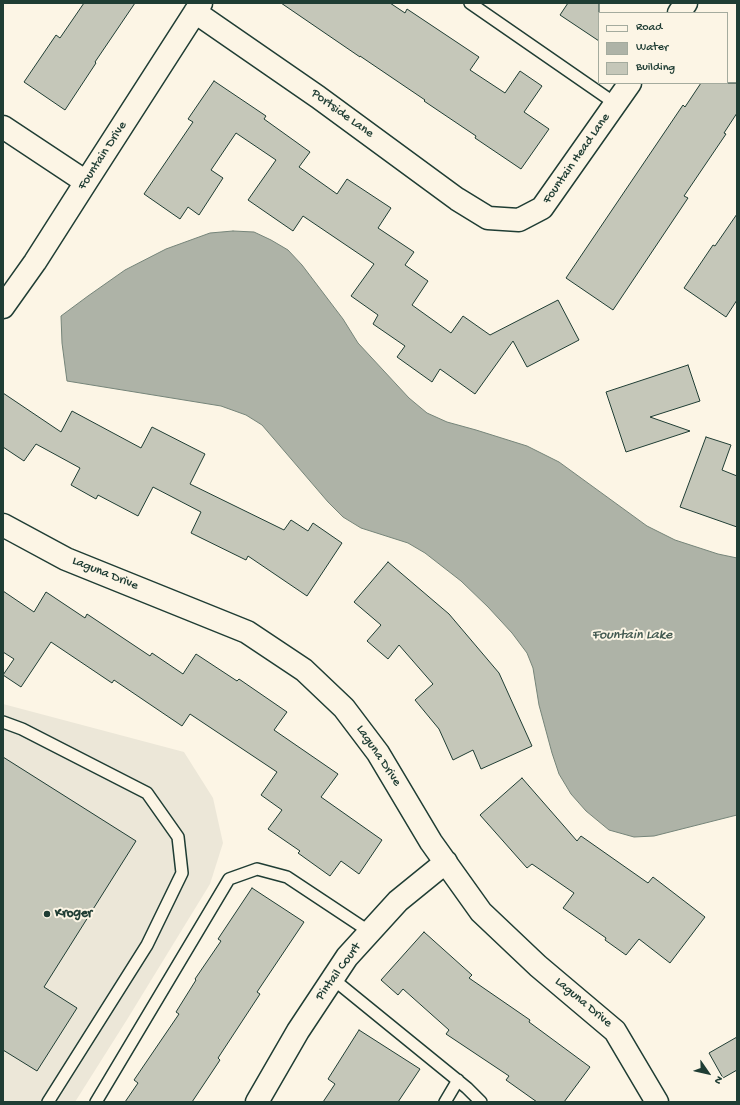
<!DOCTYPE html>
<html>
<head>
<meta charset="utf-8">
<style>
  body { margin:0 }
  #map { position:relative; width:740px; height:1105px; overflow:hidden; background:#fcf5e5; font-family:"Gochi Hand",sans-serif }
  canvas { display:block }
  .frame { position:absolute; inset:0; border:4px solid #1f3d34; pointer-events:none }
  .legend { position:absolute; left:598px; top:12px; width:130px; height:72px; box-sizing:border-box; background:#fcf5e5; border:1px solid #a4ab9e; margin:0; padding:5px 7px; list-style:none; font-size:12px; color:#1f3d34 }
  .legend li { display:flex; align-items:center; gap:8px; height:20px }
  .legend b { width:20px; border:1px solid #a4ab9e }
  .north { position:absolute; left:688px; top:1053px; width:40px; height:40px; -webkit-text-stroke:3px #fcf5e5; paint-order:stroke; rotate:124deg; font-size:11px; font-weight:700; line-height:16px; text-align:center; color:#1f3d34 }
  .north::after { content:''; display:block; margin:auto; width:14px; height:18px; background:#1f3d34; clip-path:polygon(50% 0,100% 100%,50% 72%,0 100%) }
</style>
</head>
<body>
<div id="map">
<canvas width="740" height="1105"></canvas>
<div class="frame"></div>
<ul class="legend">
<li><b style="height:5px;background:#fcf5e5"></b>Road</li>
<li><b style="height:11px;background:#aeb3a7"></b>Water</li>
<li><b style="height:11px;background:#c5c7b9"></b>Building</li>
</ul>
<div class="north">N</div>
</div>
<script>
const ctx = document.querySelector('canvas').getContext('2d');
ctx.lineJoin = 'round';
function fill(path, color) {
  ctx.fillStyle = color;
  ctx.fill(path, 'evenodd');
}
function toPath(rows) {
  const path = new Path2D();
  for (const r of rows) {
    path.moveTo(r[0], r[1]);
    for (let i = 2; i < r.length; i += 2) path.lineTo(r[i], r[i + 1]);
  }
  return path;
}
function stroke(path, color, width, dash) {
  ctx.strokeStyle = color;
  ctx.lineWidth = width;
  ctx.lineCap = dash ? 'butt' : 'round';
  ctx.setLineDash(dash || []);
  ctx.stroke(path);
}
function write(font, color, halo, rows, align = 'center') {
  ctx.font = font + ' "Gochi Hand",sans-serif';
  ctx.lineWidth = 4;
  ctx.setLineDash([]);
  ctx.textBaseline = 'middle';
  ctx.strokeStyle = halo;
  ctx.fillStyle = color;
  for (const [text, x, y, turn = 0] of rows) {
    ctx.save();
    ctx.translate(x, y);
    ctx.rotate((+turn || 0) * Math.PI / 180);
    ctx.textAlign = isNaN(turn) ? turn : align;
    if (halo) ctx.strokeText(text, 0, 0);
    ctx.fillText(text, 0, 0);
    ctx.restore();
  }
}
fill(toPath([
  [3,704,184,752,213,798,223,843,210,884,128,1018,75,1102,3,1102]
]), '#ece7d8');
const water = toPath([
  [233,231,254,232,271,240,288,250,302,265,343,319,358,343,409,398,427,413,447,422,476,430,527,446,559,462,647,526,675,540,718,554,737,558,737,815,654,836,634,837,609,830,586,811,571,794,559,774,552,753,539,705,533,668,527,653,512,633,488,607,461,581,425,553,408,543,361,528,343,517,328,502,262,425,246,415,221,406,67,381,62,343,61,316,88,296,125,270,166,249,210,233,233,231]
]);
fill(water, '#aeb3a7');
stroke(water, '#758479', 1);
const building = toPath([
  [84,3,135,3,95,62,96,63,65,110,24,82,56,35,60,38,84,3],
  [281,3,390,3,405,13,407,9,479,57,470,70,505,93,520,71,542,86,524,112,549,129,521,169,475,138,476,136,424,101,425,100,360,56,360,57,281,3],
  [568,3,599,3,599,41,560,15,568,3],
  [214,81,266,116,264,119,310,152,299,167,337,194,347,179,391,208,378,228,414,252,405,265,428,281,412,305,451,333,463,316,490,335,558,300,579,340,527,367,513,341,475,394,440,369,432,382,397,357,405,346,373,324,378,315,351,296,374,264,303,216,293,231,248,200,276,160,236,133,211,170,223,178,199,215,188,207,180,219,144,194,193,122,188,119,214,81],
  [701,83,737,83,737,113,724,133,726,134,684,196,688,198,613,310,566,278,683,105,685,107,701,83],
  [737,214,737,300,726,317,684,288,713,245,715,246,737,214],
  [688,365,700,401,650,417,690,431,626,452,606,392,688,365],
  [3,393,61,432,72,411,141,448,152,427,205,454,190,484,284,530,291,520,308,531,313,523,342,543,307,596,248,556,246,560,191,533,201,512,153,487,138,516,98,495,96,499,71,485,80,468,36,444,24,461,3,447,3,393],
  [706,437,731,445,722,470,737,476,737,527,680,507,706,437],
  [388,562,449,614,499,673,532,746,481,769,473,750,453,760,439,729,415,700,433,684,399,645,388,659,367,641,381,625,354,602,388,562],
  [3,591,34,612,46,592,85,618,87,614,150,656,152,653,183,674,196,654,237,681,239,679,287,712,274,730,338,774,321,797,382,840,359,874,341,861,330,876,298,853,300,851,268,829,282,810,261,795,277,772,190,714,182,726,114,680,112,683,51,642,21,687,3,675,14,659,3,652,3,591],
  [3,757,136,841,44,987,77,1008,37,1071,3,1050,3,757],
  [522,778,577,841,581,836,648,883,653,877,705,917,670,963,639,939,626,955,605,940,606,938,563,908,574,893,532,864,527,868,480,815,522,778],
  [252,888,304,922,257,992,260,994,218,1058,220,1060,192,1102,125,1102,138,1083,134,1080,179,1014,176,1012,196,980,195,979,221,941,218,939,252,888],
  [424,932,472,975,469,978,530,1020,529,1022,590,1067,564,1102,537,1102,506,1080,509,1076,446,1034,449,1030,403,989,398,995,381,980,424,932],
  [359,1030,420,1069,398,1102,323,1102,335,1084,328,1079,359,1030],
  [737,1037,737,1070,723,1078,709,1053,737,1037]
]);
fill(building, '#c5c7b9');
stroke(building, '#1f3d34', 1);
const service = toPath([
  [470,3,616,104],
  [3,722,22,729,147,793,178,837,182,873,147,945,48,1102],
  [333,979,467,1088,481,1102],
  [96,1102,229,879,257,869,287,877,370,932],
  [445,1102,458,1080]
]);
const minor = toPath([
  [195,12,318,97,457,199,488,218,519,220,542,208,630,83],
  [679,13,686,3],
  [3,127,86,182],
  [3,307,35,262,86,182,201,3],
  [3,525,66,559,247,632,304,670,344,708,378,753,431,842,481,912,538,966,615,1031,657,1102],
  [257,1102,298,1031,347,957,398,901,446,862]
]);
stroke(service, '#1f3d34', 14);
stroke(minor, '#1f3d34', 25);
stroke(service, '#fcf5e5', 11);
stroke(minor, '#fcf5e5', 22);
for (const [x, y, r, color] of [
  [47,914,4,"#1f3d34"]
]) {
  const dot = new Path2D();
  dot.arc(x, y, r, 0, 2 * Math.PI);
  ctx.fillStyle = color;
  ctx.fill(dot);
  stroke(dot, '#fcf5e5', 1.5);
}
write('13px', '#1f3d34', '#fcf5e5', [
  ["Portside Lane",342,114,36],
  ["Fountain Drive",103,156,-57],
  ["Fountain Head Lane",577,159,-55],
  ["Laguna Drive",105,574,22],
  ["Laguna Drive",378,756,56],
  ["Pintail Court",339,972,-54],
  ["Laguna Drive",583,1003,40]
]);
write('bold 13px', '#1f3d34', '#fcf5e5', [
  ["Kroger",55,914]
], 'left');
write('italic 14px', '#435a51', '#fcf5e5', [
  ["Fountain Lake",632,636]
]);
</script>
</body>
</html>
